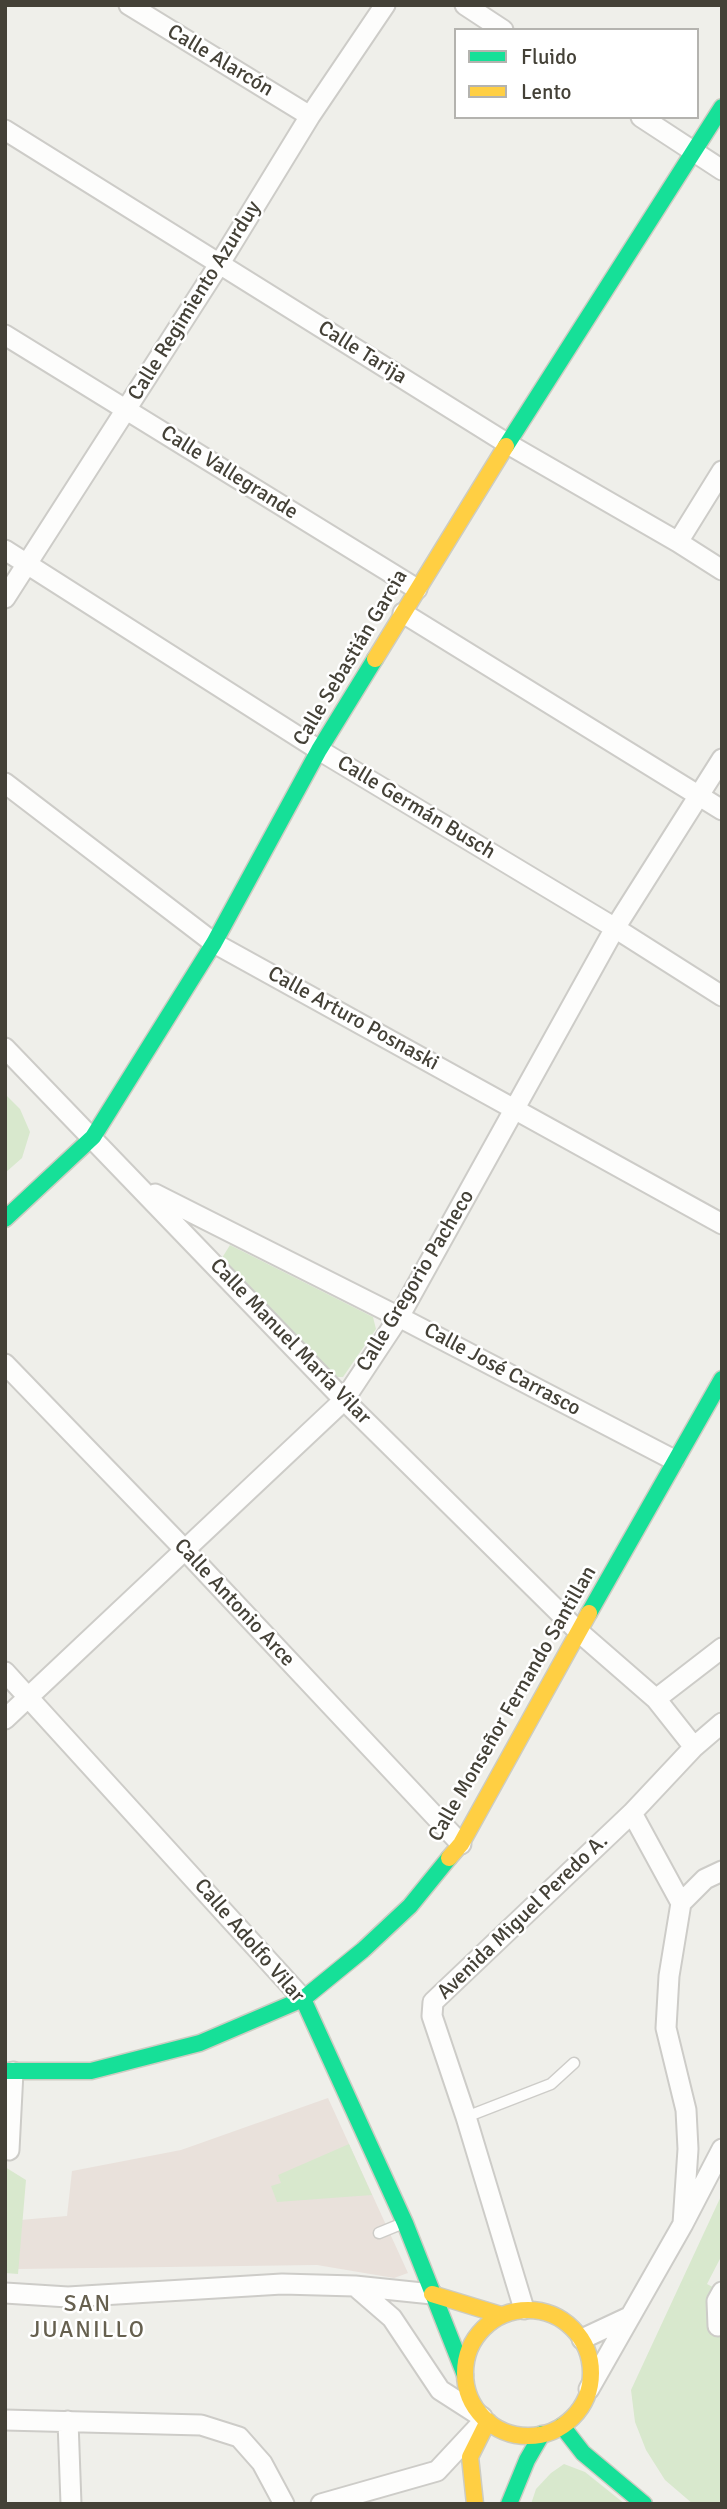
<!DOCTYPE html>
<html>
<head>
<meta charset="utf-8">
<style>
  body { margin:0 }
  #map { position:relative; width:727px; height:2509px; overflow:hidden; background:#efefea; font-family:Signika,sans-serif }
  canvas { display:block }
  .frame { position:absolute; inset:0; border:7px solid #444137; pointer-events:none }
  .legend { position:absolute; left:454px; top:28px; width:245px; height:91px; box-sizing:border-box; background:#fff; border:2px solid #b4b3af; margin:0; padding:9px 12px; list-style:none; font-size:21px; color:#444137 }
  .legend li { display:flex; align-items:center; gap:14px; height:35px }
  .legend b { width:35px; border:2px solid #b4b3af }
</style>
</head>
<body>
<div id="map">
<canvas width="727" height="2509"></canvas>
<div class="frame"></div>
<ul class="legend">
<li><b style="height:9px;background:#16e098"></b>Fluido</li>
<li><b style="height:9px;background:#ffcf43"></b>Lento</li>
</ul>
</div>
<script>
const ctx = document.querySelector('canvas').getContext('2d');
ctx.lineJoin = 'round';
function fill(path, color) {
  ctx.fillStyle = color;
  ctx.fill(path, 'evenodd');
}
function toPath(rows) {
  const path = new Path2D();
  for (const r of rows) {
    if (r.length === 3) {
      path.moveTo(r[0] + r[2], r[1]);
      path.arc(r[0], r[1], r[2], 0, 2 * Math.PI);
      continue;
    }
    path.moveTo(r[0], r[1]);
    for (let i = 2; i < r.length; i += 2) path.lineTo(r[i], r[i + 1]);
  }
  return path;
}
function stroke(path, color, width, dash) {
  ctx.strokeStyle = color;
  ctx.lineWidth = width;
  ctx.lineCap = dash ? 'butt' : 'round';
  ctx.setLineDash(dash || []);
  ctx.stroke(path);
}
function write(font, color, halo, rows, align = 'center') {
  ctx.font = font + ' Signika,sans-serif';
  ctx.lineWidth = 5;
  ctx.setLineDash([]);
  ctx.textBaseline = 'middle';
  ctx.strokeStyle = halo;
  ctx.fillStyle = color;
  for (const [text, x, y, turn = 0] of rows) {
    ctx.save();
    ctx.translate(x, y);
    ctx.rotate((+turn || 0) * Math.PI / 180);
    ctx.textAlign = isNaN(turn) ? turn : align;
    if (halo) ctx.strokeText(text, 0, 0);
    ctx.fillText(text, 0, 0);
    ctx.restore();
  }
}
fill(toPath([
  [328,2098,408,2273,394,2278,317,2265,17,2269,20,2220,67,2216,72,2171,181,2150]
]), '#e9e1db');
fill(toPath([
  [5,1094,20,1109,30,1132,22,1158,5,1173],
  [230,1245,373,1317,376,1329,343,1377,333,1377,222,1258],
  [349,2144,372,2195,277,2202,271,2186,281,2183,278,2175],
  [5,2167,26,2180,18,2274,5,2273],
  [722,2194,722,2255,707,2284,722,2292,722,2504,693,2504,665,2480,646,2450,635,2422,631,2390],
  [564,2464,585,2472,625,2504,531,2504,536,2489,551,2473]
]), '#d8e8cd');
const lane = toPath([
  [466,2117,551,2084,574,2063],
  [379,2233,401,2224]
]);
const street = toPath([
  [129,5,310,116],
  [465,5,503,30],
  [641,117,722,170],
  [5,130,508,444,678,542,722,570],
  [5,335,417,589],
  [678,542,722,471],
  [5,550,319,750,615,928,722,996],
  [5,598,220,263,310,116,385,5],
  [403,613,722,810],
  [5,783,214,943,722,1224],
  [5,1048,344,1400,579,1632,656,1699,694,1747],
  [155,1194,399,1317,674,1460],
  [5,1364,184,1549,461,1844],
  [5,1672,303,1999],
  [656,1699,722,1648],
  [5,1719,344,1400,399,1317,615,928,722,759],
  [632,1813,681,1903],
  [5,2148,9,2150,13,2072],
  [683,2224,688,2149,686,2110,666,2028,669,1976,681,1903,705,1879,722,1871],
  [355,2286,392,2318,440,2390,482,2417],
  [5,2293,68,2297,282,2284,355,2286,432,2294],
  [524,2309,466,2117,432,2016,433,2002,632,1813,694,1747,722,1723],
  [718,2326,717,2301,722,2292],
  [582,2339,629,2317],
  [589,2389,683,2224,722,2149],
  [5,2420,201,2425,239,2437,262,2463,284,2504],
  [68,2421,71,2504],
  [321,2504,437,2471,478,2427]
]);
const fast = toPath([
  [506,446,722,107],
  [5,1219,93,1137,214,943,319,750,375,659],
  [589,1613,722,1379],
  [303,1999,405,2223,465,2375],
  [5,2071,91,2071,200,2043,303,1999,363,1950,410,1906,449,1858],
  [562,2426,583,2453,644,2504],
  [509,2504,527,2460,542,2434]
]);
const slow = toPath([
  [375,659,506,446],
  [449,1858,461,1844,589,1613],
  [432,2294,501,2315],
  [528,2373,63],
  [475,2504,470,2457,488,2421]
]);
stroke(lane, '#cdccc8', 13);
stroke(street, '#cdccc8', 23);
stroke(fast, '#cdccc2', 19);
stroke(slow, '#cdccc2', 19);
stroke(lane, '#fdfdfc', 10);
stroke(street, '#fdfdfc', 19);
stroke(fast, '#16e098', 16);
stroke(slow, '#ffcf43', 16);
write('21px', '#444137', '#fff', [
  ["Calle Alarcón",220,61,31],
  ["Calle Regimiento Azurduy",195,301,-58],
  ["Calle Tarija",362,353,32],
  ["Calle Vallegrande",229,473,32],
  ["Calle Sebastián Garcia",351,658,-59],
  ["Calle Germán Busch",416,808,31],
  ["Calle Arturo Posnaski",353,1019,29],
  ["Calle Gregorio Pacheco",416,1281,-59],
  ["Calle Manuel María Vilar",290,1342,46],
  ["Calle José Carrasco",502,1370,28],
  ["Calle Antonio Arce",234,1603,47],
  ["Calle Monseñor Fernando Santillan",513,1704,-60],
  ["Avenida Miguel Peredo A.",523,1917,-44],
  ["Calle Adolfo Vilar",249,1941,49]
]);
ctx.letterSpacing = '2px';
write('23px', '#66604f', '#fff', [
  ["SAN",88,2305],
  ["JUANILLO",88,2331]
]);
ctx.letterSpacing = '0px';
</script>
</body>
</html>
